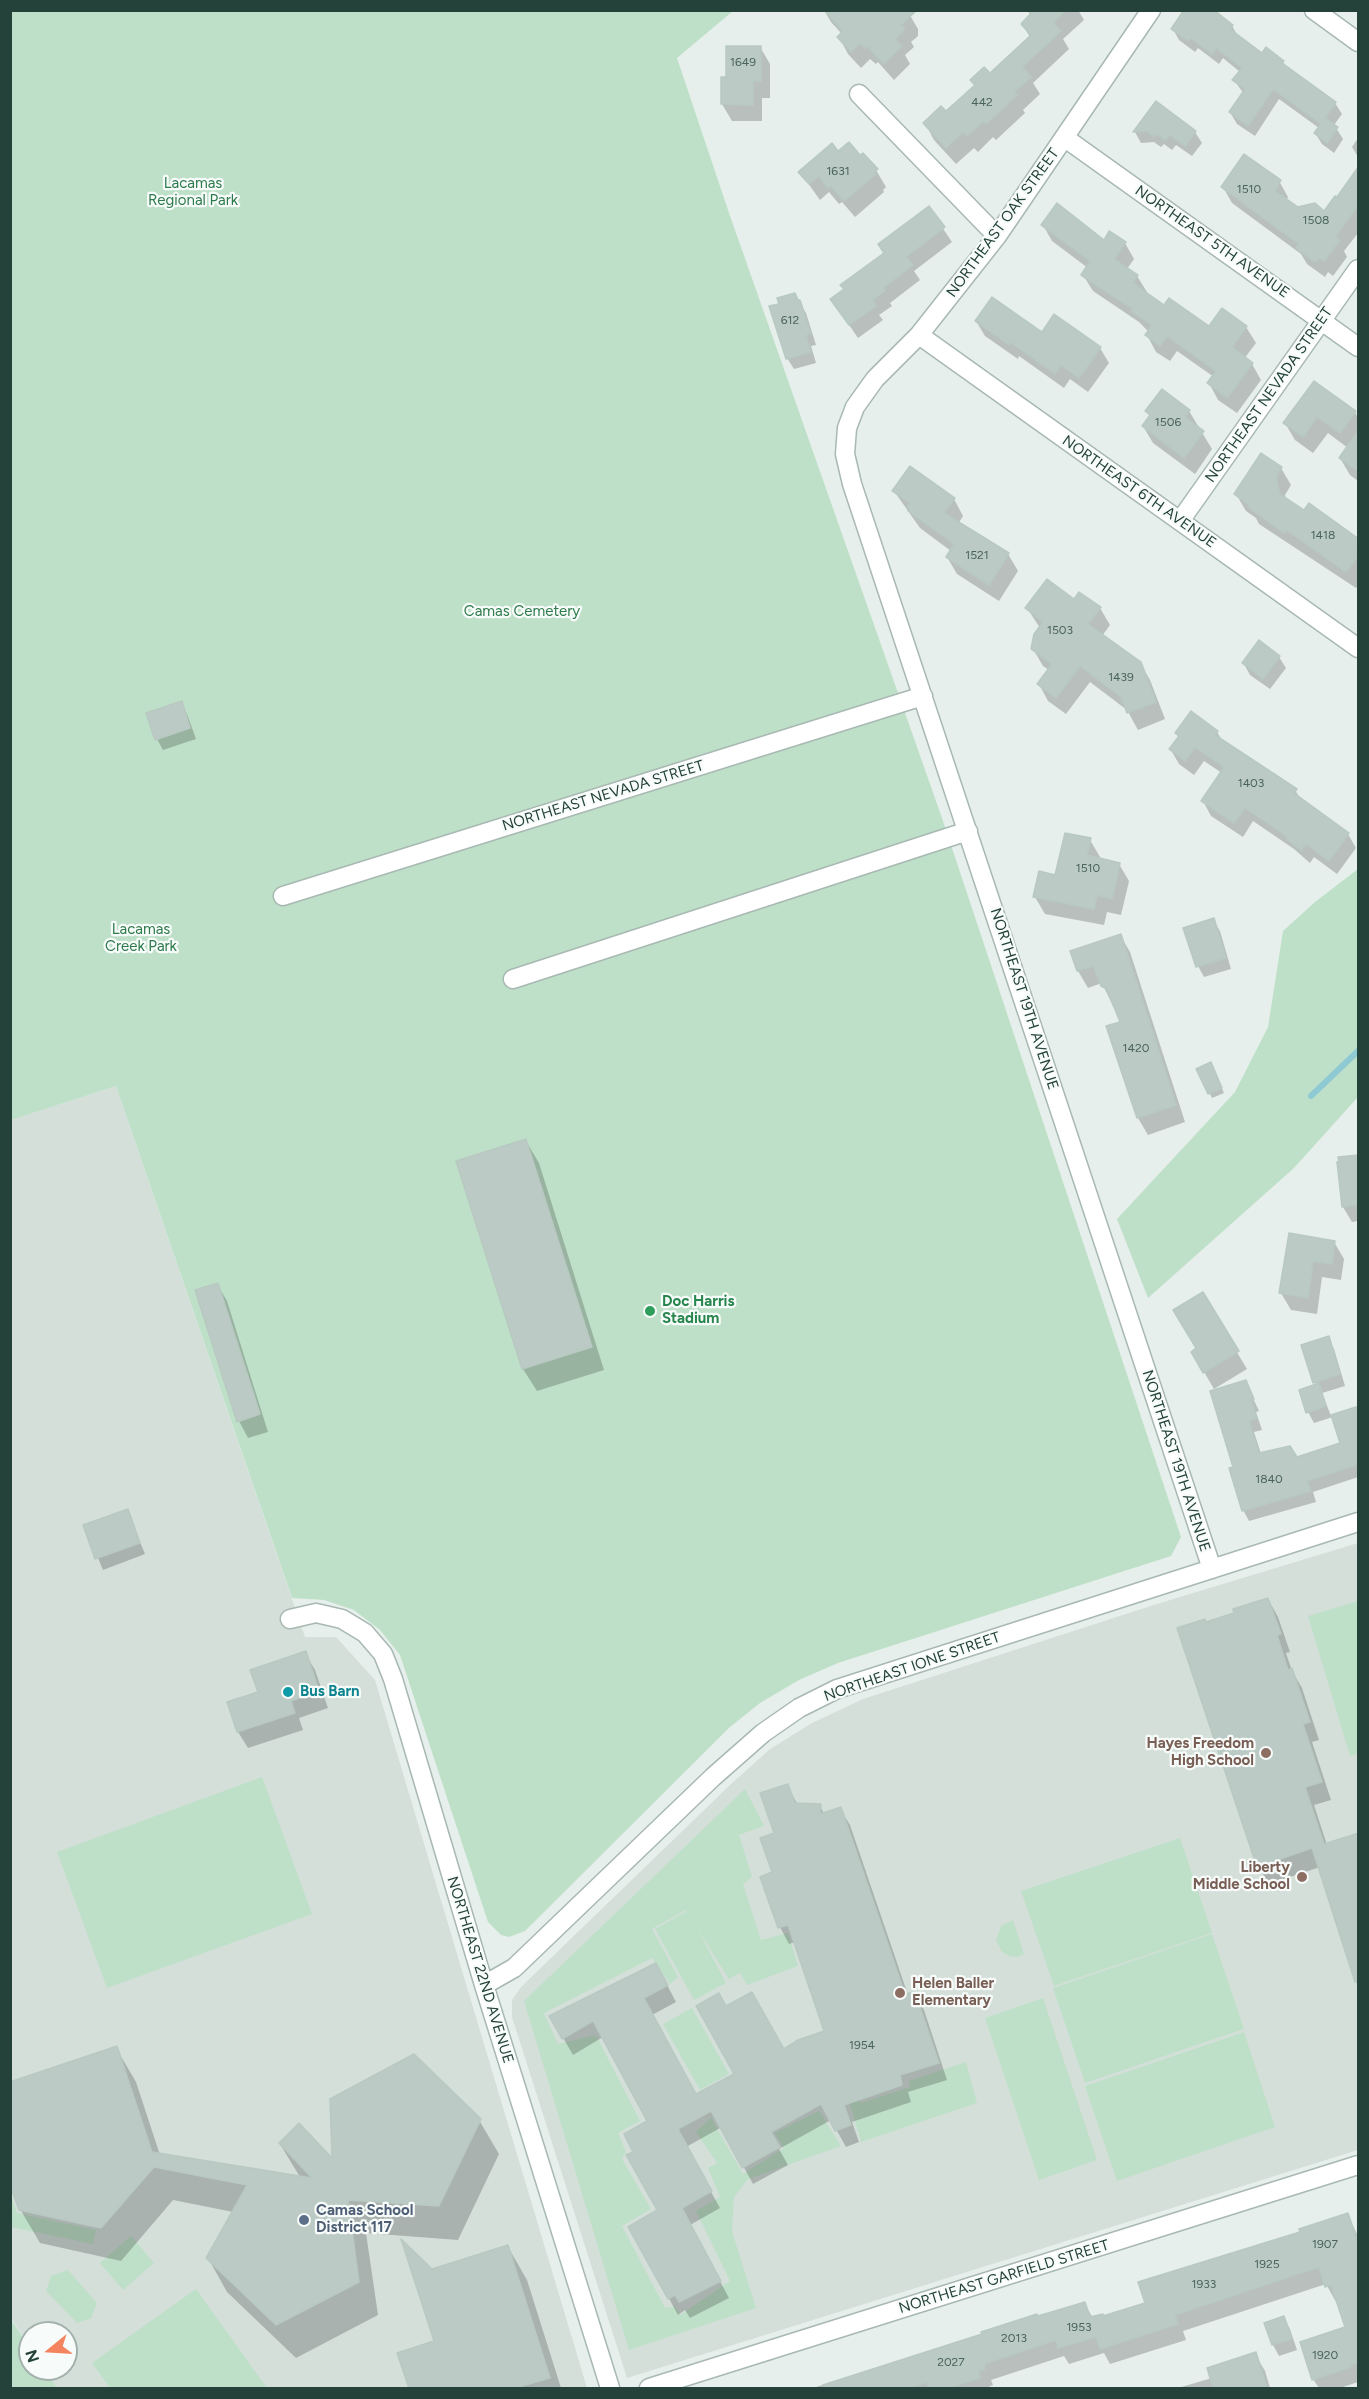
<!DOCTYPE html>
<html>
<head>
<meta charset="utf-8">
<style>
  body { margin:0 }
  #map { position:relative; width:1369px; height:2399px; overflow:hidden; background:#e6efeb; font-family:Figtree,sans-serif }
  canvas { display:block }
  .frame { position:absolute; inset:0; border:12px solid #24423a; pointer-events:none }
  .north { position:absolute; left:18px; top:2321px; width:60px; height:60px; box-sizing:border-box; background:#f7fbf9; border:2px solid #a3b1ad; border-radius:50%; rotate:252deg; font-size:16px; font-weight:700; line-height:24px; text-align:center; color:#24423a }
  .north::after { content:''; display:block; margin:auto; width:21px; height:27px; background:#f4845f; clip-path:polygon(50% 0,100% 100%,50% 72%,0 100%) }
</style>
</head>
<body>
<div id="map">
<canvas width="1369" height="2399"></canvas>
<div class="frame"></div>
<div class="north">N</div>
</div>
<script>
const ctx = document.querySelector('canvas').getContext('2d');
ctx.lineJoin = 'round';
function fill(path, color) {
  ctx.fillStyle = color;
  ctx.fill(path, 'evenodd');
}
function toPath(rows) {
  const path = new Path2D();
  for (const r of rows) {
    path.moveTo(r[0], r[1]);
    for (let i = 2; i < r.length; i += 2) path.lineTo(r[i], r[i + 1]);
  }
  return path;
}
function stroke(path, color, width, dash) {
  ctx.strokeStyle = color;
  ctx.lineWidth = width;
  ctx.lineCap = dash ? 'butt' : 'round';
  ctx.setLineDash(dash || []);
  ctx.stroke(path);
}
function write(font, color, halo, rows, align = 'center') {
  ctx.font = font + ' Figtree,sans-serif';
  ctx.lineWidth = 4.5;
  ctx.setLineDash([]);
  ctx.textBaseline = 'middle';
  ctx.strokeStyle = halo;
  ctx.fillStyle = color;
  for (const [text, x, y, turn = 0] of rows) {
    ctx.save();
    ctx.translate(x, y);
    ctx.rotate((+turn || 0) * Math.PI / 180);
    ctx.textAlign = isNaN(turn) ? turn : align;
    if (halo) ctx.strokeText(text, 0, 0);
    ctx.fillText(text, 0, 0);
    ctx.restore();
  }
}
fill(toPath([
  [116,1086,305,1637,336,1637,375,1680,587,2388,57,2388,44,2369,66,2369,66,2333,30,2333,30,2348,11,2318,10,1120],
  [1358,1543,1358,2150,627,2378,512,2017,512,2000,521,1987,730,1785,770,1749,812,1723,863,1699,1157,1604]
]), '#d4dfda');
fill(toPath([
  [10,11,733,11,677,58,729,213,942,818,1181,1537,1171,1556,838,1663,799,1680,760,1703,730,1727,525,1931,509,1937,501,1935,488,1922,400,1655,380,1630,354,1610,324,1600,292,1598,116,1086,11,1120],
  [1358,869,1358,1097,1294,1168,1148,1298,1117,1219,1235,1092,1268,1027,1283,931,1315,902],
  [1358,1601,1358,1754,1350,1756,1308,1616],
  [262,1777,312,1914,107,1988,57,1852],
  [745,1789,764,1826,739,1835,752,1877,743,1884,761,1940,788,1933,798,1966,747,1985,740,1973,729,1979,698,1930,726,1983,694,2000,655,1929,687,1911,686,1910,652,1929,678,1977,670,1984,652,1958,544,2013,558,2044,596,2035,640,2121,618,2133,626,2152,622,2159,651,2209,622,2226,665,2308,675,2306,680,2315,730,2281,696,2211,720,2197,708,2168,717,2163,696,2132,711,2118,743,2174,784,2148,775,2133,819,2111,841,2146,748,2179,734,2197,732,2231,756,2308,629,2350,524,2001],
  [1180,1838,1212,1933,1054,1986,1021,1891],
  [1013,1920,1024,1954,1017,1957,1009,1956,1002,1952,996,1940,1001,1926],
  [1212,1934,1244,2029,1085,2083,1053,1988],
  [1043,1998,1097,2160,1039,2180,985,2018],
  [692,2008,729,2074,700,2090,663,2024],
  [1244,2032,1275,2127,1117,2181,1085,2086],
  [966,2062,977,2103,861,2142,848,2097,852,2082,861,2103,910,2087,909,2081],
  [10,2193,17,2213,96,2230,93,2244,11,2227],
  [131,2236,154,2263,123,2290,100,2263],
  [68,2270,97,2303,91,2318,77,2323,46,2291,51,2276],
  [196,2289,267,2388,110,2388,92,2363],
  [10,2318,30,2348,30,2369,44,2369,57,2388,11,2388]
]), '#bfe0c8');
fill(toPath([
  [824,10,908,12,918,29,918,36,911,42,914,47,905,55,910,64,894,80,878,62,876,64,870,59,861,68,848,54,839,37,842,34,831,22],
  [1027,10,1078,10,1084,20,1063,39,1069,49,1033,83,1040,94,1023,110,1025,113,996,140,993,137,978,152,974,148,956,164,934,140,925,123,946,113,976,86,972,80,989,75,1030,37,1022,24,1031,16],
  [1232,26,1239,38,1262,55,1283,62,1286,68,1335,103,1342,114,1334,125,1343,139,1334,153,1322,144,1315,133,1319,128,1279,99,1255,136,1237,124,1230,112,1244,94,1234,80,1240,72,1223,58,1219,64,1198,48,1195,52,1179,40,1173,29],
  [760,47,770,64,770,98,762,98,762,121,732,121,722,104,723,79,727,79],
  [1157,103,1195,132,1202,143,1192,156,1176,145,1172,150,1164,144,1161,147,1154,142,1141,143,1135,132],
  [1358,138,1358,157,1352,147],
  [838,153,860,157,863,155,876,170,886,187,883,190,884,192,855,217,842,202,839,204,829,192,820,200,800,172],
  [1358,169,1358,233,1344,251,1347,257,1333,276,1328,272,1325,277,1307,264,1301,254,1232,203,1223,187,1279,181,1288,197,1286,201,1298,208,1325,213,1338,199],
  [929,208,952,242,914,271,920,280,890,303,892,306,879,315,883,320,858,338,832,300,885,255],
  [1043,225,1104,242,1125,243,1134,259,1127,269,1137,276,1147,292,1146,294,1165,307,1209,328,1246,327,1256,343,1244,359,1252,364,1261,380,1237,413,1218,400,1209,383,1214,377,1177,351,1170,361,1156,352,1147,335,1149,332,1139,322,1093,291,1083,275,1088,268,1052,241],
  [795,295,806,313,816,345,811,346,816,363,794,369,787,358,781,305],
  [976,321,1100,348,1109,363,1088,392,1070,379,1064,388,1019,356,1018,359,985,336],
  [1314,383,1355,412,1358,418,1358,481,1350,475,1340,458,1348,448,1328,433,1313,453,1295,440,1285,423],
  [1162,391,1189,411,1212,449,1195,474,1153,443,1143,426,1150,417,1147,411],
  [1281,468,1291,485,1285,495,1286,500,1304,512,1358,541,1358,586,1356,588,1259,524,1256,518,1246,511,1236,494],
  [894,491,954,499,963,516,958,524,1008,554,1018,571,999,601,957,574,947,557,951,551,920,528],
  [1074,601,1100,608,1110,625,1102,636,1140,663,1150,680,1165,719,1138,730,1127,710,1090,682,1066,714,1048,701,1039,684,1049,670,1043,666,1033,649,1040,628,1027,608],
  [1260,642,1279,657,1286,668,1270,689,1250,675,1244,664],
  [181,703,187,714,196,739,163,750,157,739,148,714],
  [1217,732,1223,742,1295,790,1301,800,1348,834,1356,848,1337,874,1314,857,1310,863,1294,849,1253,821,1243,837,1211,816,1203,801,1222,773,1204,761,1194,775,1179,764,1171,750,1179,737,1177,734],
  [1090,840,1100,857,1099,860,1119,864,1129,881,1121,915,1107,912,1104,925,1045,914,1035,897],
  [1213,920,1220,931,1231,969,1204,977,1198,966],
  [1120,935,1130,952,1185,1122,1148,1135,1138,1118,1108,1027,1121,1023,1102,983,1088,988,1078,971],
  [1213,1069,1224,1093,1212,1098,1198,1070],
  [526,1141,539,1163,604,1370,537,1391,523,1369,458,1162],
  [1358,1157,1358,1221,1352,1222,1343,1207],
  [1290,1235,1334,1242,1344,1259,1341,1280,1322,1277,1317,1314,1291,1310,1281,1293],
  [217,1284,227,1301,268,1432,248,1438,239,1421],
  [1202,1294,1247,1369,1214,1389,1193,1353,1198,1349],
  [1328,1338,1334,1349,1345,1386,1322,1393,1331,1416,1358,1408,1358,1477,1313,1492,1316,1502,1249,1521,1243,1510,1235,1468,1245,1381,1259,1411,1256,1412,1262,1430,1254,1432,1261,1454,1296,1459,1342,1444,1333,1417,1314,1423,1308,1412],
  [127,1511,145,1554,103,1570,85,1526],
  [1268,1599,1278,1617,1290,1652,1286,1653,1292,1671,1302,1688,1319,1740,1312,1742,1331,1800,1314,1805,1327,1845,1358,1835,1358,1987,1320,1867,1269,1884,1258,1866,1206,1624],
  [305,1653,315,1670,328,1708,299,1718,303,1730,248,1748,238,1732,229,1703,260,1693],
  [787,1786,798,1805,820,1806,824,1814,840,1809,850,1825,908,1995,914,1993,924,2010,947,2080,908,2092,911,2102,852,2122,859,2142,846,2147,831,2120,779,2149,788,2165,753,2184,722,2127,686,2147,720,2208,690,2225,729,2298,690,2318,685,2310,678,2315,630,2227,659,2211,635,2152,649,2121,603,2037,573,2055,551,2017,665,1981,676,2002,652,2015,696,2095,736,2075,726,2008,784,2051,826,2032,795,1942,789,1944,780,1927,774,1873,776,1834],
  [116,2048,136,2082,160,2155,300,2177,280,2144,334,2161,479,2120,499,2154,458,2240,366,2233,378,2315,296,2358,227,2292,208,2258,233,2212,173,2200,121,2261,40,2243,20,2209],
  [1348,2215,1358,2236,1358,2382,1340,2388,1319,2388,1313,2379,1347,2328,1338,2301,1336,2302,1326,2284,1183,2331,1186,2340,1110,2364,1104,2353,1069,2364,1064,2356,991,2380,993,2385,986,2388,813,2388,1084,2303,1093,2318,1103,2318,1147,2304],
  [508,2247,527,2280,561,2388,410,2388,399,2354,436,2342,432,2270],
  [1284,2318,1290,2329,1297,2350,1279,2356,1273,2345,1266,2324],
  [1255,2354,1265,2371,1270,2388,1178,2388,1212,2378]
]), '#0003');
stroke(toPath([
  [1311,1096,1358,1051]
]), '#8ec9d4', 6);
const building = toPath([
  [824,10,917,10,901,25,905,29,895,39,902,46,884,64,867,46,865,48,860,43,851,52,837,37,843,31,824,10],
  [1034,10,1066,10,1053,23,1061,31,1022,67,1031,77,1014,92,1017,95,986,124,983,121,967,136,963,132,946,148,923,123,941,106,946,111,975,85,970,80,984,67,990,73,1031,35,1021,24,1034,10],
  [1184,10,1214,10,1233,25,1230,29,1262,53,1266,47,1284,61,1282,63,1336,102,1325,118,1338,127,1327,143,1314,133,1321,124,1273,89,1248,126,1229,112,1245,89,1232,80,1242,68,1216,48,1212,54,1191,38,1188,41,1171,29,1184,10],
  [726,46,761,46,761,81,753,81,753,105,721,104,721,77,726,77,726,46],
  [1156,101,1196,131,1185,146,1170,135,1165,140,1157,134,1154,137,1147,131,1133,132,1156,101],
  [849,142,860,155,863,153,878,169,874,172,876,174,844,201,831,186,828,188,819,176,809,184,798,172,832,143,838,151,849,142],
  [1244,154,1281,180,1275,191,1298,207,1315,203,1324,211,1335,196,1337,197,1359,166,1359,204,1335,237,1340,240,1324,261,1319,258,1315,262,1296,248,1299,244,1221,187,1244,154],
  [1057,203,1104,240,1109,231,1126,242,1114,259,1138,275,1133,283,1164,305,1169,298,1209,326,1222,308,1247,326,1232,347,1253,363,1227,398,1207,383,1216,371,1167,336,1160,346,1145,335,1152,325,1131,311,1133,309,1081,275,1090,261,1041,225,1057,203],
  [929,206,945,227,906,257,913,265,883,288,885,291,872,300,876,306,849,325,830,299,844,289,840,285,884,253,878,244,929,206],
  [795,293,798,300,800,300,811,334,806,335,811,352,786,359,769,306,779,304,777,298,795,293],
  [992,297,1042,332,1054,314,1101,347,1079,378,1061,365,1055,374,1010,342,1009,345,975,321,992,297],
  [1314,381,1356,411,1340,433,1317,417,1303,437,1283,423,1314,381],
  [1162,389,1190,410,1185,417,1204,431,1184,458,1142,426,1150,415,1145,411,1162,389],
  [1359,429,1359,472,1339,458,1359,429],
  [1261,453,1282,467,1276,477,1280,494,1304,510,1309,503,1359,539,1359,555,1346,572,1308,545,1286,530,1284,533,1248,507,1249,505,1234,494,1261,453],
  [910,466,955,498,944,513,1009,553,989,585,946,557,954,544,908,511,910,509,907,507,910,503,892,491,910,466],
  [1047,579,1074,599,1079,592,1101,607,1088,624,1141,662,1156,702,1127,713,1121,697,1080,666,1056,698,1037,684,1052,664,1031,649,1034,634,1043,622,1025,608,1047,579],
  [1259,640,1280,656,1263,679,1242,663,1259,640],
  [182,701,190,728,155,740,146,713,182,701],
  [1191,711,1218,731,1215,735,1297,789,1294,793,1349,833,1329,861,1306,844,1301,850,1286,839,1288,837,1245,808,1234,823,1201,801,1224,767,1195,747,1185,761,1169,749,1179,736,1175,733,1191,711],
  [1065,833,1091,838,1087,855,1120,863,1112,899,1097,895,1094,909,1033,897,1039,871,1055,875,1065,833],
  [1214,918,1226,958,1196,967,1183,928,1214,918],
  [1121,934,1176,1105,1137,1118,1106,1026,1120,1022,1107,989,1101,986,1093,966,1077,971,1070,951,1121,934],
  [1211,1062,1222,1088,1208,1094,1196,1069,1211,1062],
  [526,1139,592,1347,522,1369,456,1161,526,1139],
  [1359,1155,1359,1205,1342,1207,1337,1162,1339,1161,1338,1157,1359,1155],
  [1289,1233,1335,1241,1332,1264,1313,1261,1308,1298,1279,1293,1289,1233],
  [218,1283,260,1414,237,1422,195,1290,218,1283],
  [1203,1292,1239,1351,1203,1373,1191,1352,1196,1348,1173,1310,1203,1292],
  [1329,1336,1340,1374,1313,1383,1301,1345,1329,1336],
  [1246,1380,1254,1399,1251,1400,1257,1418,1249,1421,1259,1453,1290,1446,1297,1457,1340,1443,1331,1415,1359,1406,1359,1464,1307,1481,1311,1491,1242,1511,1229,1468,1233,1467,1210,1391,1246,1380],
  [1319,1383,1326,1406,1306,1413,1299,1390,1319,1383],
  [128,1509,140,1543,95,1559,83,1525,128,1509],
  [1268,1598,1281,1634,1277,1635,1288,1670,1292,1668,1310,1722,1303,1724,1322,1782,1305,1787,1324,1844,1359,1833,1359,1981,1355,1982,1312,1848,1257,1867,1177,1628,1205,1619,1206,1622,1234,1613,1233,1609,1268,1598],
  [306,1651,319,1691,291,1701,295,1713,237,1732,227,1702,258,1692,250,1670,306,1651],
  [788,1784,795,1803,821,1804,820,1814,841,1807,905,1994,915,1992,939,2063,900,2075,902,2085,844,2105,851,2125,835,2131,821,2104,771,2132,780,2147,742,2168,711,2111,678,2129,712,2191,682,2208,721,2281,679,2302,675,2295,668,2299,628,2227,657,2210,626,2155,633,2152,624,2134,647,2121,593,2021,562,2039,549,2016,656,1963,668,1985,644,1998,696,2094,734,2074,696,2006,719,1993,726,2006,752,1992,784,2049,798,2040,824,2031,788,1925,778,1928,760,1877,772,1872,760,1838,774,1833,760,1793,788,1784],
  [117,2046,152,2152,312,2178,279,2143,299,2123,332,2158,330,2099,414,2054,481,2119,439,2206,348,2200,359,2282,276,2325,206,2258,247,2185,154,2167,101,2228,19,2210,10,2185,10,2082,117,2046],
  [1348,2213,1359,2246,1359,2362,1350,2365,1351,2367,1312,2380,1300,2342,1345,2327,1331,2285,1325,2287,1319,2267,1175,2315,1178,2324,1100,2349,1096,2337,1058,2348,1056,2340,984,2364,985,2369,978,2371,980,2378,948,2388,929,2388,927,2382,908,2388,824,2388,823,2385,982,2334,981,2332,1037,2314,1038,2316,1085,2302,1090,2317,1103,2314,1103,2316,1145,2303,1138,2282,1300,2232,1299,2229,1348,2213],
  [401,2239,432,2269,508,2245,550,2378,515,2388,409,2388,397,2353,434,2341,401,2239],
  [1284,2316,1292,2339,1272,2345,1264,2323,1284,2316],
  [1256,2352,1267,2388,1213,2388,1207,2368,1256,2352]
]);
fill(building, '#bbcac4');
stroke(building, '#b8c9c2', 1.5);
const minor = toPath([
  [1151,10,997,236,919,335,875,379,855,407,847,428,845,454,852,484,1212,1569],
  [1314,10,1358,42],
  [859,94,997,236],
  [1065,138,1358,347],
  [919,335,1358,648],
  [1180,521,1358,269],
  [283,896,923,696],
  [513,979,968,831],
  [290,1619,316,1613,342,1619,365,1633,383,1654,393,1679,484,1985,610,2388],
  [484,1985,514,1968,713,1777,763,1733,799,1708,837,1689,1358,1522],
  [649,2388,1358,2165]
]);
stroke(minor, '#a8b8b2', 21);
stroke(minor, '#fff', 18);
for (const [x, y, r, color] of [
  [650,1311,6,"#2e9e5b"],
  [288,1692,6,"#0f9aa8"],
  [1266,1753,6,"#8d6e63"],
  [1302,1877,6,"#8d6e63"],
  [900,1993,6,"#8d6e63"],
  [304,2220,6,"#5c6f8a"]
]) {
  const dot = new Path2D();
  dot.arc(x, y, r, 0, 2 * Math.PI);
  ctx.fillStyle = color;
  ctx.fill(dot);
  stroke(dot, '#f7fbf9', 2);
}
write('12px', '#4a645c', null, [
  ["1649",743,62],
  ["442",982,102],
  ["1631",838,171],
  ["1510",1249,189],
  ["1508",1316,220],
  ["612",790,320],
  ["1506",1168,422],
  ["1418",1323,535],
  ["1521",977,555],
  ["1503",1060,630],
  ["1439",1121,677],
  ["1403",1251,783],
  ["1510",1088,868],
  ["1420",1136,1048],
  ["1840",1269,1479],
  ["1954",862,2045],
  ["1907",1325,2244],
  ["1925",1267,2264],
  ["1933",1204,2284],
  ["1953",1079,2327],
  ["2013",1014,2338],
  ["1920",1325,2355],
  ["2027",951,2362]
]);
write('15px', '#2d7a4b', '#f7fbf9', [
  ["Lacamas",193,184],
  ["Regional Park",193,201],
  ["Camas Cemetery",522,612],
  ["Lacamas",141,930],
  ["Creek Park",141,947]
]);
write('15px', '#24423a', '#f7fbf9', [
  ["NORTHEAST OAK STREET",1003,223,-54],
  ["NORTHEAST 5TH AVENUE",1212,242,35],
  ["NORTHEAST NEVADA STREET",1269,395,-55],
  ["NORTHEAST 6TH AVENUE",1139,492,35],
  ["NORTHEAST NEVADA STREET",603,796,-17],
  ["NORTHEAST 19TH AVENUE",1024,999,72],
  ["NORTHEAST 19TH AVENUE",1176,1461,72],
  ["NORTHEAST IONE STREET",912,1667,-19],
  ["NORTHEAST 22ND AVENUE",480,1970,73],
  ["NORTHEAST GARFIELD STREET",1004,2277,-17]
]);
write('bold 15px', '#27864d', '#f7fbf9', [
  ["Doc Harris",662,1302],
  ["Stadium",662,1319]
], 'left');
write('bold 15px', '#0d838f', '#f7fbf9', [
  ["Bus Barn",300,1692]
], 'left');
write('bold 15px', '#785e54', '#f7fbf9', [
  ["Hayes Freedom",1254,1744],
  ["High School",1254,1761],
  ["Liberty",1290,1868],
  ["Middle School",1290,1885],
  ["Helen Baller",912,1984,"left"],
  ["Elementary",912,2001,"left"]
], 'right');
write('bold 15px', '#4e5e75', '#f7fbf9', [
  ["Camas School",316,2211],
  ["District 117",316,2228]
], 'left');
</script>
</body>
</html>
